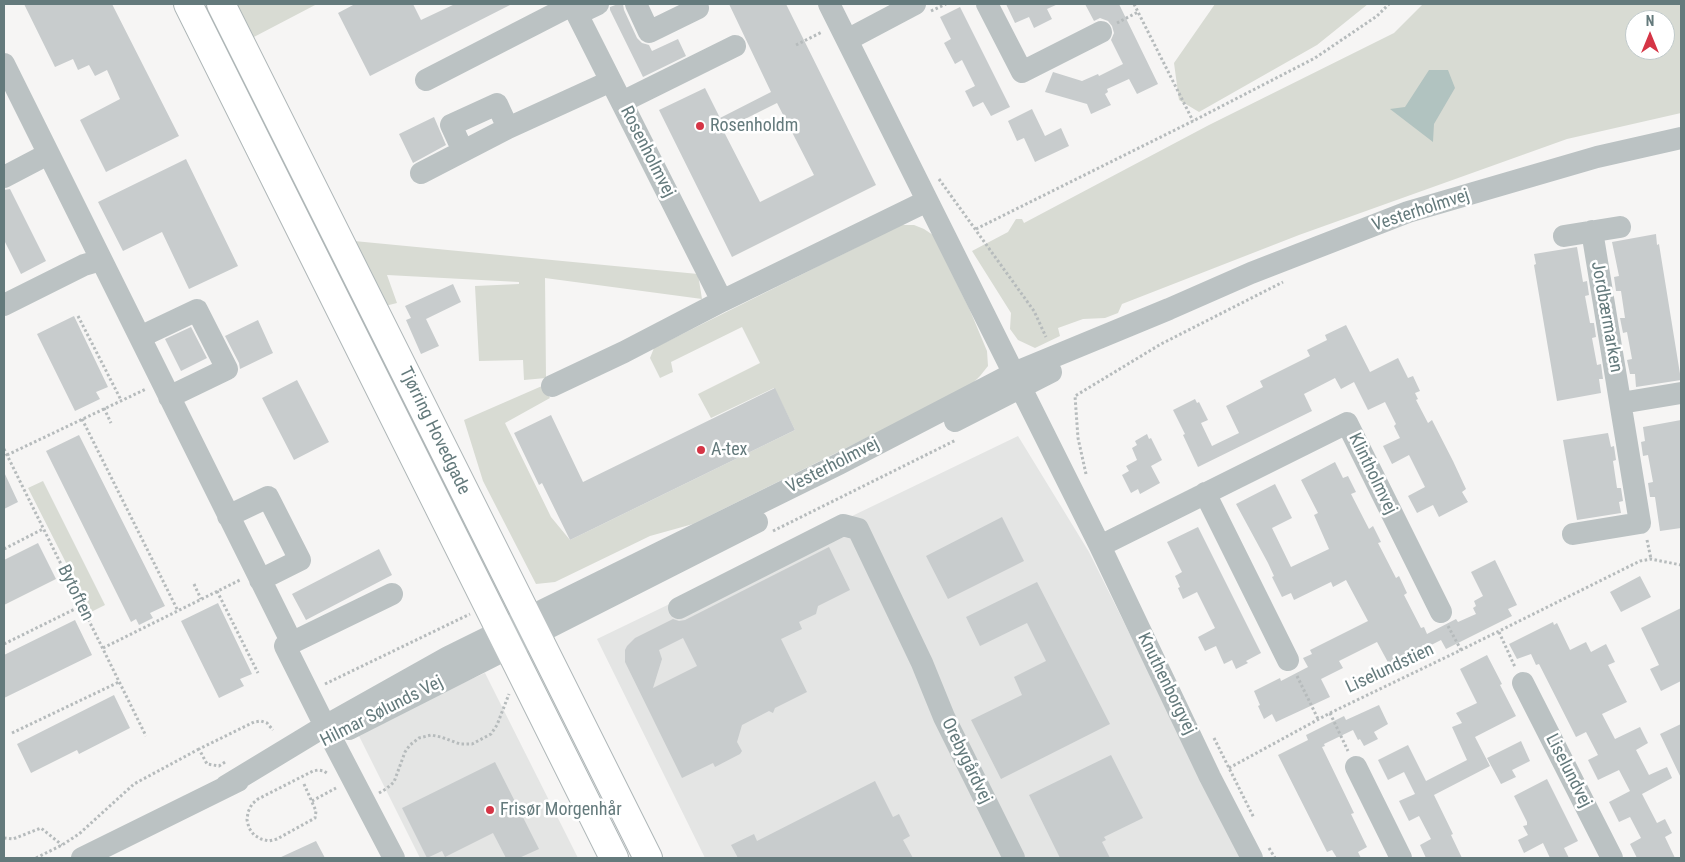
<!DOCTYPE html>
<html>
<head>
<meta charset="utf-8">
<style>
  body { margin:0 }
  #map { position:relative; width:1685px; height:862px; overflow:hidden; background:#f6f5f4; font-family:"Roboto Condensed",sans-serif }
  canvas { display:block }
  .frame { position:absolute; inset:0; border:5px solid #647a7c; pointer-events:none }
  .north { position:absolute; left:1625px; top:10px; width:50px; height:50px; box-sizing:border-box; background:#fff; border:1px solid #c1cacb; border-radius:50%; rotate:0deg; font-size:14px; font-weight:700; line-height:20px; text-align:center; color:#647a7c }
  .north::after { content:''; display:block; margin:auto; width:18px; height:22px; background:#d53546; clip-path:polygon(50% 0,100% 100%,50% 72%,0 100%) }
</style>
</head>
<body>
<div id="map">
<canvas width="1685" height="862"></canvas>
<div class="frame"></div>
<div class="north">N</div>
</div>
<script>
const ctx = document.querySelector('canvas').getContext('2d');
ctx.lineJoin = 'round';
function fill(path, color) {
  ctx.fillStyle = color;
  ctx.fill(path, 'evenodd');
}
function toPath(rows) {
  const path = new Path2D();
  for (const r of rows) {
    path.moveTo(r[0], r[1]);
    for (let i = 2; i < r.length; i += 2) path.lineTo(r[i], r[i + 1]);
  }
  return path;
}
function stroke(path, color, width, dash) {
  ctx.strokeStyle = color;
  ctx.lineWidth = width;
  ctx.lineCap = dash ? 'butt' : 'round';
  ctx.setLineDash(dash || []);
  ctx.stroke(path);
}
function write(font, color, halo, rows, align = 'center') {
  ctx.font = font + ' "Roboto Condensed",sans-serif';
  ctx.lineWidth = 5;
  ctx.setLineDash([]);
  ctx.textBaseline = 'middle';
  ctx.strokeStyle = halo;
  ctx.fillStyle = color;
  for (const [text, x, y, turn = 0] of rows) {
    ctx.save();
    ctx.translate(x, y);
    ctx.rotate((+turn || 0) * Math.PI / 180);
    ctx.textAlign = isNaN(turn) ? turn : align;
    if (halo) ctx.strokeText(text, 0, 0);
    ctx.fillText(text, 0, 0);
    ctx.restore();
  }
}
fill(toPath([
  [1018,436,1089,552,1241,858,705,858,597,639],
  [485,673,578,858,420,858,356,730]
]), '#e4e5e4');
fill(toPath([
  [235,4,317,4,252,38],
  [1215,4,1368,4,1317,45,1199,112,1179,100,1174,63],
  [1423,4,1681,4,1681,113,1567,139,1299,235,1122,304,1118,313,1105,318,1083,319,1058,328,1060,336,1035,348,1018,340,1010,329,1011,313,972,251,1008,232,1016,219,1022,219,1024,223,1209,125,1394,33],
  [1635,20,1665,20,1665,50,1635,50],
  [901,225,914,225,924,229,933,235,969,308,987,351,988,366,980,376,969,387,693,524,650,536,555,582,536,584,483,481,464,420,542,386,550,398,505,423,551,517,570,540,795,430,774,388,711,418,698,394,760,363,742,327,671,362,673,372,660,378,650,358,654,348],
  [354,241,698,274,702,299,545,278,546,378,524,380,523,360,479,361,475,286,519,284,519,282,387,275,397,303,385,306],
  [43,481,105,605,91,612,28,488]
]), '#d8dbd3');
fill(toPath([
  [1429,70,1448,70,1455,88,1434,124,1433,142,1390,109,1405,107]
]), '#b1c3c0');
fill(toPath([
  [24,4,112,4,179,136,106,172,80,120,120,99,107,70,95,76,89,65,78,70,73,59,55,67],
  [355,4,413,4,421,20,455,4,512,4,370,76,338,13],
  [618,4,623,4,624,10,637,38,642,43,649,45,652,51,678,39,686,56,643,77,610,10,610,7],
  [729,4,786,4,876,185,732,257,659,110,705,88,720,118,771,92],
  [777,103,814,175,760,202,723,130],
  [1006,4,1058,4,1047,9,1052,19,1034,28,1029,17,1015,23],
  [1085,4,1119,4,1158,84,1137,94,1129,79,1107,89,1108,92,1105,94,1111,105,1091,114,1087,104,1045,92,1053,72,1082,81,1098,74,1099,76,1123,64,1111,40,1114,33,1112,26,1108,21,1100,18,1094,21],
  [960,7,1010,107,991,116,983,102,973,107,965,91,975,86,962,60,955,64,944,43,951,39,940,17],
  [1032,109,1045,136,1061,128,1069,146,1035,162,1024,138,1017,141,1008,121],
  [434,117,446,145,413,163,399,134],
  [186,159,238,266,189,289,162,232,123,251,98,202],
  [10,189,46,261,21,274,4,240,4,190],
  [1656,234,1657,245,1659,244,1681,380,1636,387,1635,374,1630,374,1627,360,1632,359,1627,332,1623,333,1620,318,1625,318,1621,291,1616,291,1614,277,1619,276,1612,242],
  [1577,247,1583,282,1587,281,1589,295,1585,296,1590,323,1594,323,1596,337,1592,338,1597,365,1601,364,1603,379,1599,379,1601,393,1557,401,1534,265,1536,264,1534,254],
  [453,284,461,302,426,319,439,346,421,354,406,320,411,318,405,306],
  [74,316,108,387,96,392,100,399,75,411,37,334],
  [258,320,273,353,240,369,239,363,225,336],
  [1346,325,1370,372,1398,358,1408,378,1413,376,1420,391,1415,393,1418,399,1416,400,1428,423,1432,420,1453,461,1466,489,1462,492,1468,502,1439,517,1433,505,1417,513,1408,496,1425,487,1409,455,1392,464,1383,446,1400,438,1394,426,1396,424,1385,402,1368,410,1354,382,1341,389,1335,378,1304,394,1312,411,1198,467,1183,435,1185,434,1173,410,1195,399,1197,403,1199,402,1208,420,1201,423,1212,446,1239,433,1226,406,1263,387,1260,381,1310,356,1307,350,1327,340,1325,335],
  [191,327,207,358,181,371,165,339],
  [297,380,329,442,294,460,262,398],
  [775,388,795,430,570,540,542,483,539,485,514,433,551,415,583,482],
  [1681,420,1681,528,1660,531,1655,497,1650,497,1648,483,1653,482,1648,455,1643,456,1641,442,1645,441,1643,427],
  [1608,433,1611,447,1614,446,1616,460,1613,461,1617,488,1621,488,1623,501,1619,502,1621,513,1577,520,1563,440],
  [1147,434,1149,439,1151,438,1162,460,1151,466,1160,483,1140,494,1138,489,1131,493,1122,475,1129,471,1126,466,1137,460,1132,448,1137,445,1135,441],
  [79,435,165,606,150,613,153,618,139,625,136,619,131,622,46,451],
  [1335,462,1343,478,1348,476,1356,492,1351,494,1369,529,1373,526,1381,542,1378,543,1396,578,1399,576,1407,593,1404,595,1421,628,1424,627,1427,634,1456,619,1458,622,1476,614,1473,608,1476,606,1474,601,1483,596,1471,572,1495,560,1517,605,1508,609,1512,616,1446,649,1441,640,1390,666,1377,642,1339,661,1343,668,1321,679,1330,697,1276,722,1272,714,1264,719,1258,706,1260,705,1254,691,1280,678,1281,681,1308,667,1303,658,1312,654,1310,650,1368,621,1346,580,1333,587,1331,582,1294,600,1291,593,1282,597,1272,577,1274,576,1268,563,1236,504,1275,484,1292,518,1272,528,1291,567,1329,549,1314,515,1318,513,1301,480],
  [4,472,18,502,4,509],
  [1002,517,1024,561,948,599,926,556],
  [1198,527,1261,653,1246,661,1248,663,1236,669,1232,660,1224,664,1216,646,1205,651,1198,637,1215,628,1197,592,1183,599,1178,588,1180,587,1175,576,1182,572,1167,542],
  [38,543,56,579,4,605,4,560],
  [829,547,850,590,818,606,816,614,799,622,802,629,781,639,807,692,775,708,773,713,769,711,742,725,737,742,742,751,740,754,715,767,713,763,682,778,625,662,625,650,627,646,635,638,673,619,679,621,685,620],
  [683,638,697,666,653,688,662,659,659,650],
  [379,549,392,575,306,620,292,594],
  [1640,576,1651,597,1621,612,1610,592],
  [1037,582,1110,724,1001,779,971,720,1022,695,1014,677,1046,661,1027,623,980,646,966,617],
  [218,603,252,674,240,679,244,686,219,698,181,621],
  [1681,608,1681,681,1661,691,1650,669,1659,665,1641,628],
  [75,620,92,655,4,698,4,655],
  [1553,622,1554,625,1557,623,1570,650,1586,642,1591,652,1606,644,1615,662,1608,665,1627,702,1602,714,1615,739,1640,727,1648,743,1636,750,1649,775,1667,767,1672,778,1642,794,1657,823,1665,819,1672,833,1665,837,1675,858,1637,858,1630,844,1641,838,1630,817,1619,822,1609,802,1630,791,1619,770,1598,780,1588,760,1598,755,1586,732,1576,737,1539,664,1536,665,1531,654,1517,659,1509,644],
  [1487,655,1502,684,1500,685,1516,716,1475,737,1490,766,1434,795,1453,834,1451,835,1462,858,1426,858,1420,845,1431,839,1419,816,1409,821,1399,801,1415,794,1404,772,1388,780,1378,760,1408,745,1426,781,1467,760,1452,727,1462,723,1456,713,1477,703,1460,669],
  [114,695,130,728,79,754,77,750,31,773,17,744],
  [1379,705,1388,724,1374,732,1378,739,1364,746,1360,739,1358,740,1353,730,1324,744,1325,746,1322,747,1354,813,1351,814,1367,847,1358,852,1361,858,1337,858,1332,850,1327,852,1278,755,1308,740,1306,735,1344,716,1346,720],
  [1681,724,1681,778,1660,734],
  [1521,741,1530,761,1512,770,1516,777,1501,784,1487,758],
  [1111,755,1143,818,1104,837,1106,840,1102,842,1110,858,1060,858,1029,795],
  [495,762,539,849,519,858,506,858,493,833,445,857,442,851,427,858,402,808],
  [1547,779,1578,841,1564,848,1569,858,1550,858,1543,843,1524,853,1518,840,1528,835,1523,826,1527,825,1527,822,1514,796],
  [875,781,893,817,899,814,910,836,903,840,913,858,738,858,731,845,754,834,757,841],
  [316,841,325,858,279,858]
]), '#c8cccd');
const major = toPath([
  [188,4,614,858],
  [221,4,648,858]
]);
stroke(major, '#afb7b8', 30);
stroke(toPath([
  [1134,4,1193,121],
  [931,11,946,4],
  [1117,23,1138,12],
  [796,45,822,32],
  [939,179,1034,311,1046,337],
  [976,229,1193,121,1315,58,1377,16,1389,4],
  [78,316,121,400],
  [104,408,111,423],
  [82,419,178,611],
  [4,449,146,736],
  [7,455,146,389],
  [1086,474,1078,438,1075,396,1161,344,1283,282],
  [773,531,956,440],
  [1647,540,1651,559],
  [4,549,43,529],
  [194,584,201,599],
  [217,591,258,673],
  [1448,626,1461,650],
  [1499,632,1515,667],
  [4,644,81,606],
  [103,648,240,580],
  [1297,676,1318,719],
  [325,684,470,614],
  [1330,713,1348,751],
  [12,733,119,682],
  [1214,738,1254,818],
  [225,762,219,766,207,764,199,749,254,722,261,721,267,723,273,730],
  [1229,768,1330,713,1461,650,1640,561,1651,559,1681,565],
  [304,784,316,811,315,818,277,839,269,841,261,839,254,835,249,828,247,820,248,812,252,804,258,799,313,771,318,770,324,771,328,774],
  [379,793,386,789,394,782,405,752,410,745,419,738,431,735,441,737,460,744,472,744,491,734,497,725,509,694],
  [312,801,336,788],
  [4,838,13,839,41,828,62,845],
  [1269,848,1275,858],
  [36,858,62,845,79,834,134,784,199,749]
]), '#b6bbbc', 3, [2.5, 2.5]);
stroke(toPath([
  [572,4,722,301],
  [636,4,649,32,698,8],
  [829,4,1100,546,1210,777,1252,858],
  [987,4,1022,72,1101,32],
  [577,14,598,4],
  [847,40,915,4],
  [4,64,292,643],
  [426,80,572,5],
  [622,102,735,46],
  [463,151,451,125,497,104,508,128],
  [421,173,508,128,611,81],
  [4,177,48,154],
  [1564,236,1620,227],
  [4,305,84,265,101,260],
  [140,337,197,310,227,369,169,397],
  [552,386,624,352,722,301,927,201],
  [1621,403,1681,393],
  [955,421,1051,372],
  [1205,493,1288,660],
  [228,516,268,497,300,560,260,580],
  [1573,534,1640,523,1592,231],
  [1100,546,1347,423,1441,612],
  [392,594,285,646,325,726,394,858],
  [679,608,843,525,858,529,922,663,944,717,1014,858],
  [1523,683,1612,858],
  [349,729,757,522],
  [1356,767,1401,858],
  [226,786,325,726,448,657,839,464,1014,373,1169,309,1251,273,1408,212,1597,157,1681,138],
  [82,858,238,781]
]), '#bbc2c3', 22);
stroke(major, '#fff', 28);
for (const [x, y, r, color] of [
  [700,126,5,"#d53546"],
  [701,450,5,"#d53546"],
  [490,810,5,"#d53546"]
]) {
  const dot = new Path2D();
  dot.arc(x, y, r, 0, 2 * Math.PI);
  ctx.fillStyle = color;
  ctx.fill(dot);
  stroke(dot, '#fff', 2);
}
write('18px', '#647a7c', '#fff', [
  ["Rosenholdm",710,126],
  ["A-tex",711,450],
  ["Frisør Morgenhår",500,810]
], 'left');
write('18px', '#647a7c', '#fff', [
  ["Rosenholmvej",647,152,63],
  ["Vesterholmvej",1421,211,-18],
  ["Jordbærmarken",1606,317,80],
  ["Tjørring Hovedgade",434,431,64],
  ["Vesterholmvej",833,466,-27],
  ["Klintholmvej",1372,474,64],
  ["Bytoften",75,593,64],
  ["Liselundstien",1390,669,-25],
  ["Knuthenborgvej",1166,684,64],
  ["Hilmar Sølunds Vej",382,712,-27],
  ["Orebygårdvej",966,761,64],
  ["Liselundvej",1568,771,63]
]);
</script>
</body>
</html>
